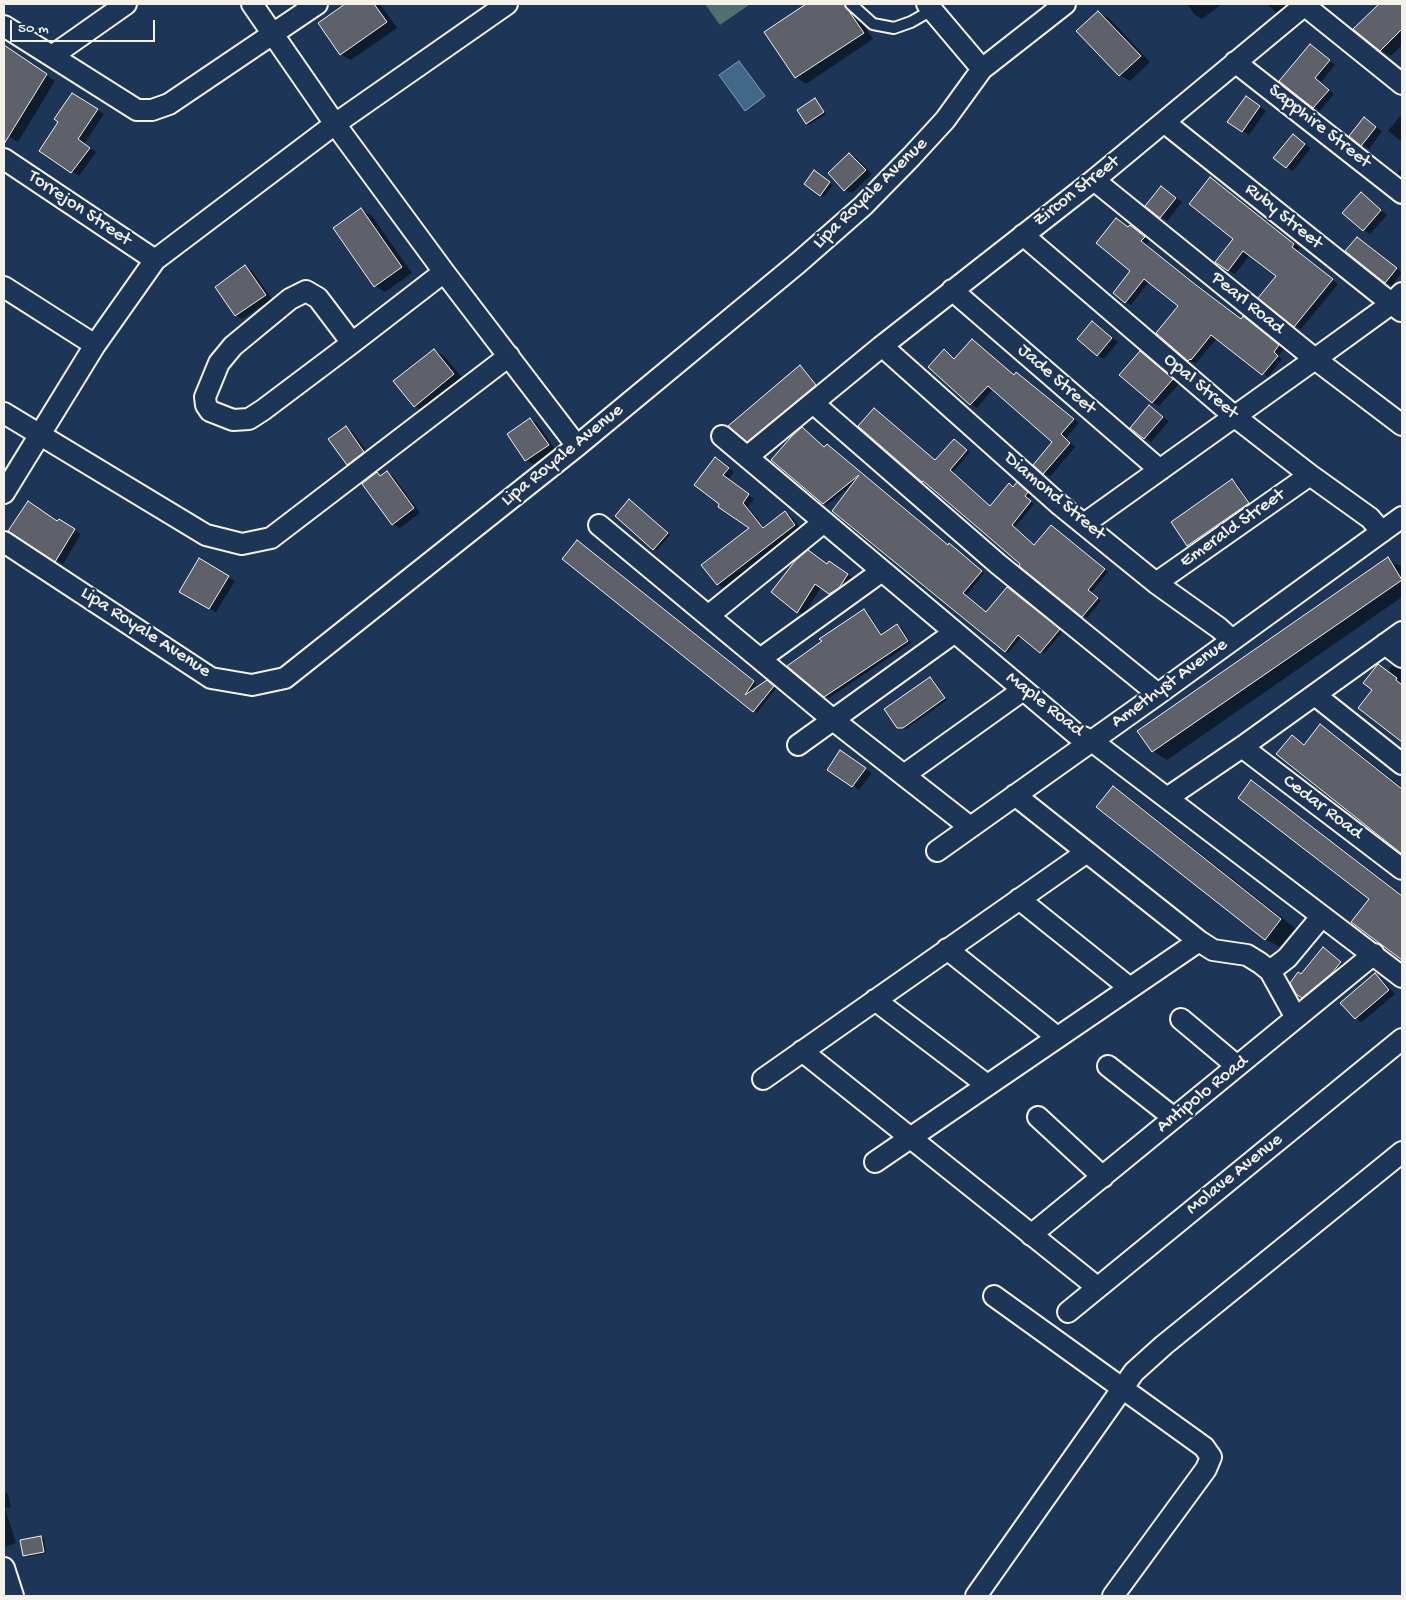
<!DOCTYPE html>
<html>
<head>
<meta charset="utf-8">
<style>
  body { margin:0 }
  #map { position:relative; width:1406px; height:1600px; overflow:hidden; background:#1d3557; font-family:"Gochi Hand",sans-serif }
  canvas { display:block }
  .frame { position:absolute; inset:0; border:5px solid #f4f1e8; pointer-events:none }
  .scale { position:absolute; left:10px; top:20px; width:145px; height:22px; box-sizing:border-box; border:2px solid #f4f1e8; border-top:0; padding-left:6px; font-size:15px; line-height:18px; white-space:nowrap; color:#f4f1e8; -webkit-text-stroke:4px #1d3557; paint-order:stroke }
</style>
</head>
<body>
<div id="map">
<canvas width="1406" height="1600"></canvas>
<div class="frame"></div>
<div class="scale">50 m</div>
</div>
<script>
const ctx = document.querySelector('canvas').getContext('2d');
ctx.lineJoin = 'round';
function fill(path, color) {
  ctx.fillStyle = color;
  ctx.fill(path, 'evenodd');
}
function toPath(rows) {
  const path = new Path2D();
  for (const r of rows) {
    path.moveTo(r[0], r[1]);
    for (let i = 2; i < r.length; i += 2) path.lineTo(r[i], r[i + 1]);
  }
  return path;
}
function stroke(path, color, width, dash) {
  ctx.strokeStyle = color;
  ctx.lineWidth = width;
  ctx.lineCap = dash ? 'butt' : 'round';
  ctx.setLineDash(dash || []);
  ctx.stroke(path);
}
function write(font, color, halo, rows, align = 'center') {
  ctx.font = font + ' "Gochi Hand",sans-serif';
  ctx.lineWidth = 4.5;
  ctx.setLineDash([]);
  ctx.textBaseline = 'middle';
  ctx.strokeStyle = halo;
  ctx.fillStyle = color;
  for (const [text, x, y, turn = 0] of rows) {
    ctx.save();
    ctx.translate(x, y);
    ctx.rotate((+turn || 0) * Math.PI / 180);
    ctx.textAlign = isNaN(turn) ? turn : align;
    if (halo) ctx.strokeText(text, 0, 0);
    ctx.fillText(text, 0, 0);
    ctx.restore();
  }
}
fill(toPath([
  [705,4,748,4,749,5,720,25]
]), '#506f6e');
const water = toPath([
  [739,61,765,96,745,111,719,75,739,61]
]);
fill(water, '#416889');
stroke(water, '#899faf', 1);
fill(toPath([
  [347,4,380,4,397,28,351,60,340,54,319,23],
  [809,4,849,4,873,39,806,84,796,77,766,32],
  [1187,4,1222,4,1202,19,1195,15],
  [1268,4,1298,4,1284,17,1275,12],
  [1381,4,1402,4,1402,45,1391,56,1380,50,1354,29],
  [1098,12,1109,18,1150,62,1130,81,1120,75],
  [1311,45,1335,65,1321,82,1334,94,1320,111,1281,81],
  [4,46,55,81,18,142,4,134,4,91,7,86,4,84],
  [80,98,104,114,84,144,96,152,79,176,40,151],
  [815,100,818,102,826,114,809,125,806,123],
  [1253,102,1266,111,1249,135,1242,131],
  [1402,114,1402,142,1388,131],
  [1364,119,1382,131,1369,149,1350,136],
  [1293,135,1311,148,1293,171,1287,167],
  [850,154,856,158,872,174,852,193,845,190],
  [1402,168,1402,177,1398,173],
  [817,173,833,185,824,197,805,184],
  [1217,183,1300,248,1297,251,1338,284,1301,329,1295,326,1277,276,1250,255,1235,274,1228,270,1234,239],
  [1162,188,1182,202,1167,221,1147,206],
  [1361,194,1387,215,1370,234,1364,230],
  [361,210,372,216,412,273,385,292,375,286],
  [1131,226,1150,240,1146,245,1242,320,1249,321,1284,349,1278,356,1282,359,1268,377,1217,338,1197,362,1194,363,1189,360,1158,333,1180,306,1149,282,1131,305,1126,302,1132,271,1129,228],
  [1364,242,1402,272,1392,286,1386,282],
  [245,267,252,271,272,299,242,319,235,315],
  [1093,322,1118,342,1104,359,1098,355],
  [434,350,444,356,464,380,425,412,415,406],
  [944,351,956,359,1022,377,1079,423,1066,438,1075,447,1050,477,1034,464,1054,442,993,389,977,408,971,404,929,367],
  [1141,353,1179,384,1159,406,1152,402],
  [800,367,804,369,819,387,752,443,748,441],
  [1149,407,1169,421,1151,442,1132,428],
  [530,419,537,423,555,449,533,464,526,460],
  [346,428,353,432,370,456,354,468,348,464],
  [958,442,970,452,952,473,991,507,1014,488,1021,486,1031,495,1028,499,1034,504,1015,527,1035,546,1054,528,1108,572,1091,593,1101,601,1087,618,1020,565,1021,564,936,461],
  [827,446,948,546,952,547,984,573,966,596,987,613,1011,590,1062,632,1044,654,1022,636,1008,653,1005,651,853,484,827,505,823,503,825,449],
  [721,462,734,472,728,480,754,499,748,507,765,528,785,512,791,516,801,529,723,588,718,584,751,528,721,504],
  [377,473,382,476,387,473,393,476,420,513,400,528,393,524],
  [1232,481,1237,483,1252,506,1192,547,1188,545],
  [632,503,670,535,657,550,616,516],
  [59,521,81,534,63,564,10,531,58,522],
  [580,543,756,684,750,693,770,683,776,688,757,713],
  [1388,559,1402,567,1402,597,1167,760,1153,751,1139,731],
  [199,560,235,581,216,612,181,591],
  [828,565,836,566,854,579,836,597,821,587,804,615,773,592],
  [864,610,868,613,882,635,897,625,901,627,911,643,829,698,825,696],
  [1378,666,1387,671,1392,666,1402,670,1402,741,1360,708,1374,689],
  [930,678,933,680,947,700,906,729,897,727],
  [1321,726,1334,734,1402,787,1402,852,1278,754,1292,737,1306,744],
  [847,756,872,773,859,790,828,770],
  [1251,782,1263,789,1402,895,1402,958,1353,921,1371,899],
  [1113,788,1127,796,1295,928,1280,947,1265,939],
  [1330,953,1347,967,1309,1001,1302,997,1302,975],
  [1375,975,1382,979,1395,994,1362,1022,1355,1018],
  [5,1492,8,1494,11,1507,5,1508,16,1543,4,1547,4,1493],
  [41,1537,44,1539,46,1553,27,1557,24,1555]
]), '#0007');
const building = toPath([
  [345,4,374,4,387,22,340,55,318,23,345,4],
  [806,4,844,4,864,33,795,78,764,32,806,4],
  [1379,4,1402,4,1402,29,1380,51,1353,29,1379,4],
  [1098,11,1141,56,1119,76,1076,31,1098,11],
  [1310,44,1330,60,1315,78,1329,90,1313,108,1279,81,1310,44],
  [4,45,47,74,4,144,4,45],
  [72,93,98,109,78,139,90,148,71,173,39,151,58,122,54,119,72,93],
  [1246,96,1260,106,1242,132,1227,122,1246,96],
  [815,98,824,112,806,124,797,110,815,98],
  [1364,117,1376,127,1361,146,1349,136,1364,117],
  [1293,134,1305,144,1286,168,1273,158,1293,134],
  [849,153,866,170,844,191,828,173,849,153],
  [814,170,830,182,820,196,804,184,814,170],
  [1210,177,1294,244,1292,247,1333,279,1294,327,1258,298,1276,276,1243,251,1228,271,1215,262,1233,239,1189,204,1210,177],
  [1161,186,1176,198,1160,218,1145,206,1161,186],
  [1361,192,1381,210,1363,231,1342,213,1361,192],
  [361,208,402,267,374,287,333,228,361,208],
  [1116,218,1128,227,1130,225,1145,237,1141,241,1196,285,1241,319,1243,316,1279,345,1274,352,1278,356,1262,375,1211,335,1191,360,1190,359,1188,361,1156,333,1178,306,1144,279,1125,303,1113,293,1130,271,1096,243,1116,218],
  [1357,237,1397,268,1385,283,1345,251,1357,237],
  [245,265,266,295,235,316,215,287,245,265],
  [1092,321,1112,338,1097,356,1077,339,1092,321],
  [972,339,1014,375,1016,372,1074,419,1061,434,1070,443,1043,474,1033,465,1052,442,988,386,970,405,928,367,944,349,954,359,972,339],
  [434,349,454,374,414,407,393,381,434,349],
  [1140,351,1173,379,1152,403,1119,375,1140,351],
  [800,365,816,385,747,442,728,426,800,365],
  [1149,405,1163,417,1144,439,1130,428,1149,405],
  [874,408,935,460,954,439,967,450,950,470,990,506,1009,483,1013,487,1017,482,1028,492,1025,496,1031,501,1012,525,1034,545,1051,525,1105,569,1088,590,1098,598,1082,617,1019,566,1020,564,977,527,923,481,922,482,858,426,874,408],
  [530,418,549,445,525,461,507,434,530,418],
  [346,426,364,452,347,465,328,439,346,426],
  [802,427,824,447,827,444,948,545,949,543,982,571,963,593,986,612,1007,587,1060,629,1040,653,1018,635,1005,652,832,511,859,475,823,504,771,460,791,437,802,427],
  [715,457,729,468,723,475,749,494,743,503,763,528,785,511,795,525,717,585,701,565,749,528,718,507,719,504,694,485,715,457],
  [387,471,414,508,392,525,362,484,377,472,380,476,387,471],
  [1232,479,1249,503,1187,546,1171,522,1232,479],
  [629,499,668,533,653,550,615,516,629,499],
  [28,501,57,521,59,519,75,529,55,562,8,531,28,501],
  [577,540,754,681,745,695,767,680,774,686,753,712,562,559,577,540],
  [808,550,827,564,829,561,848,574,839,588,829,594,815,584,797,613,771,592,795,561,808,550],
  [1388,557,1402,580,1152,752,1137,731,1388,557],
  [199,558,229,576,209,609,179,592,199,558],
  [864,609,881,635,897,624,908,641,824,697,787,666,822,641,819,639,864,609],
  [1378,664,1397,678,1396,680,1402,685,1402,742,1358,708,1372,690,1363,683,1378,664],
  [930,677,945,698,903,728,897,728,884,709,930,677],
  [1320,724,1402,789,1402,854,1276,754,1292,735,1304,745,1320,724],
  [840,750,866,768,852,787,827,770,840,750],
  [1251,780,1402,896,1402,960,1351,922,1369,899,1238,798,1251,780],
  [1113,786,1281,919,1265,940,1096,807,1113,786],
  [1323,947,1341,962,1332,973,1302,998,1296,994,1290,983,1298,972,1301,974,1323,947],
  [1375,973,1389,990,1355,1019,1340,1003,1375,973],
  [41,1536,44,1552,23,1556,20,1540,41,1536]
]);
fill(building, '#5e6169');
stroke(building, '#f4f1e8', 1);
const service = toPath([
  [851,4,873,24,894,28,911,22,932,10]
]);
const minor = toPath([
  [252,4,335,124,444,272,577,446],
  [927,4,982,69],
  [1304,5,1402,84],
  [4,26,137,110,152,110,169,104,317,4],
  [52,56,126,4],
  [1235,62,1402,193],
  [1164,122,1401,311],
  [4,159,155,260],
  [1094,180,1315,359,1402,425],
  [1023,235,1234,416,1310,475,1370,518,1382,532],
  [4,287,95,345],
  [952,290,1160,470],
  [352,343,318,298,306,291,290,299,233,346,219,363,205,397,206,405,210,411,233,420,249,419,263,410,352,343,444,272],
  [882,346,1060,505,1156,583,1219,628,1232,640],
  [813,403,998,564,1158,694],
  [4,413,206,535,242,544,271,538,509,356],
  [722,436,1076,734,1092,741,1402,977],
  [747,457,882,346,1094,180,1306,4],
  [4,493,95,345,155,260,335,124,507,4],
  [1084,524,1315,359,1391,304,1402,293],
  [599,525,832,719,970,827],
  [4,542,211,678,252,685,285,678,577,446,798,263,863,206,911,157,945,120,982,69,1065,4],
  [1156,583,1310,475],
  [708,616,824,522],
  [1385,644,1402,657],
  [760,659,882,571],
  [1315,695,1402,764],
  [798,745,955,632],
  [1242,747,1402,869],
  [904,775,1023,690],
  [1015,795,1199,941,1213,950,1247,955,1260,963,1270,971,1296,1018],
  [1167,798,1242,747,1402,632],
  [937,851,1158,694,1402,517],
  [1019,899,1130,988],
  [947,949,1057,1037],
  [1270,971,1287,958,1322,916],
  [875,1000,987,1085],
  [1181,1019,1237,1066],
  [802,1051,1097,1287],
  [1108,1066,1174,1118],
  [763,1079,1087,852],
  [1038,1117,1103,1177],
  [875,1162,1199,941],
  [1031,1235,1374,954],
  [994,1296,1204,1447,1211,1457,1206,1469,1113,1596],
  [1068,1312,1402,1039],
  [4,1568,13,1596],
  [976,1596,1134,1372,1164,1345,1402,1152]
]);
stroke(service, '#f4f1e8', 14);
stroke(minor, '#f4f1e8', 24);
stroke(service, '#1d3557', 10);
stroke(minor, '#1d3557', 20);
write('19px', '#f4f1e8', '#1d3557', [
  ["Sapphire Street",1319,127,38],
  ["Zircon Street",1077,192,-38],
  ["Lipa Royale Avenue",871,194,-44],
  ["Torrejon Street",79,209,34],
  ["Ruby Street",1283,217,39],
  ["Pearl Road",1247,304,39],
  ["Jade Street",1056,380,41],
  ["Opal Street",1200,387,40],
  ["Lipa Royale Avenue",563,456,-39],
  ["Diamond Street",1054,497,40],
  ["Emerald Street",1233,529,-35],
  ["Lipa Royale Avenue",145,633,33],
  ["Amethyst Avenue",1170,684,-36],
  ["Maple Road",1044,705,38],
  ["Cedar Road",1322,808,37],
  ["Antipolo Road",1203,1095,-39],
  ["Molave Avenue",1235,1175,-39]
]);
</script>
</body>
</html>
